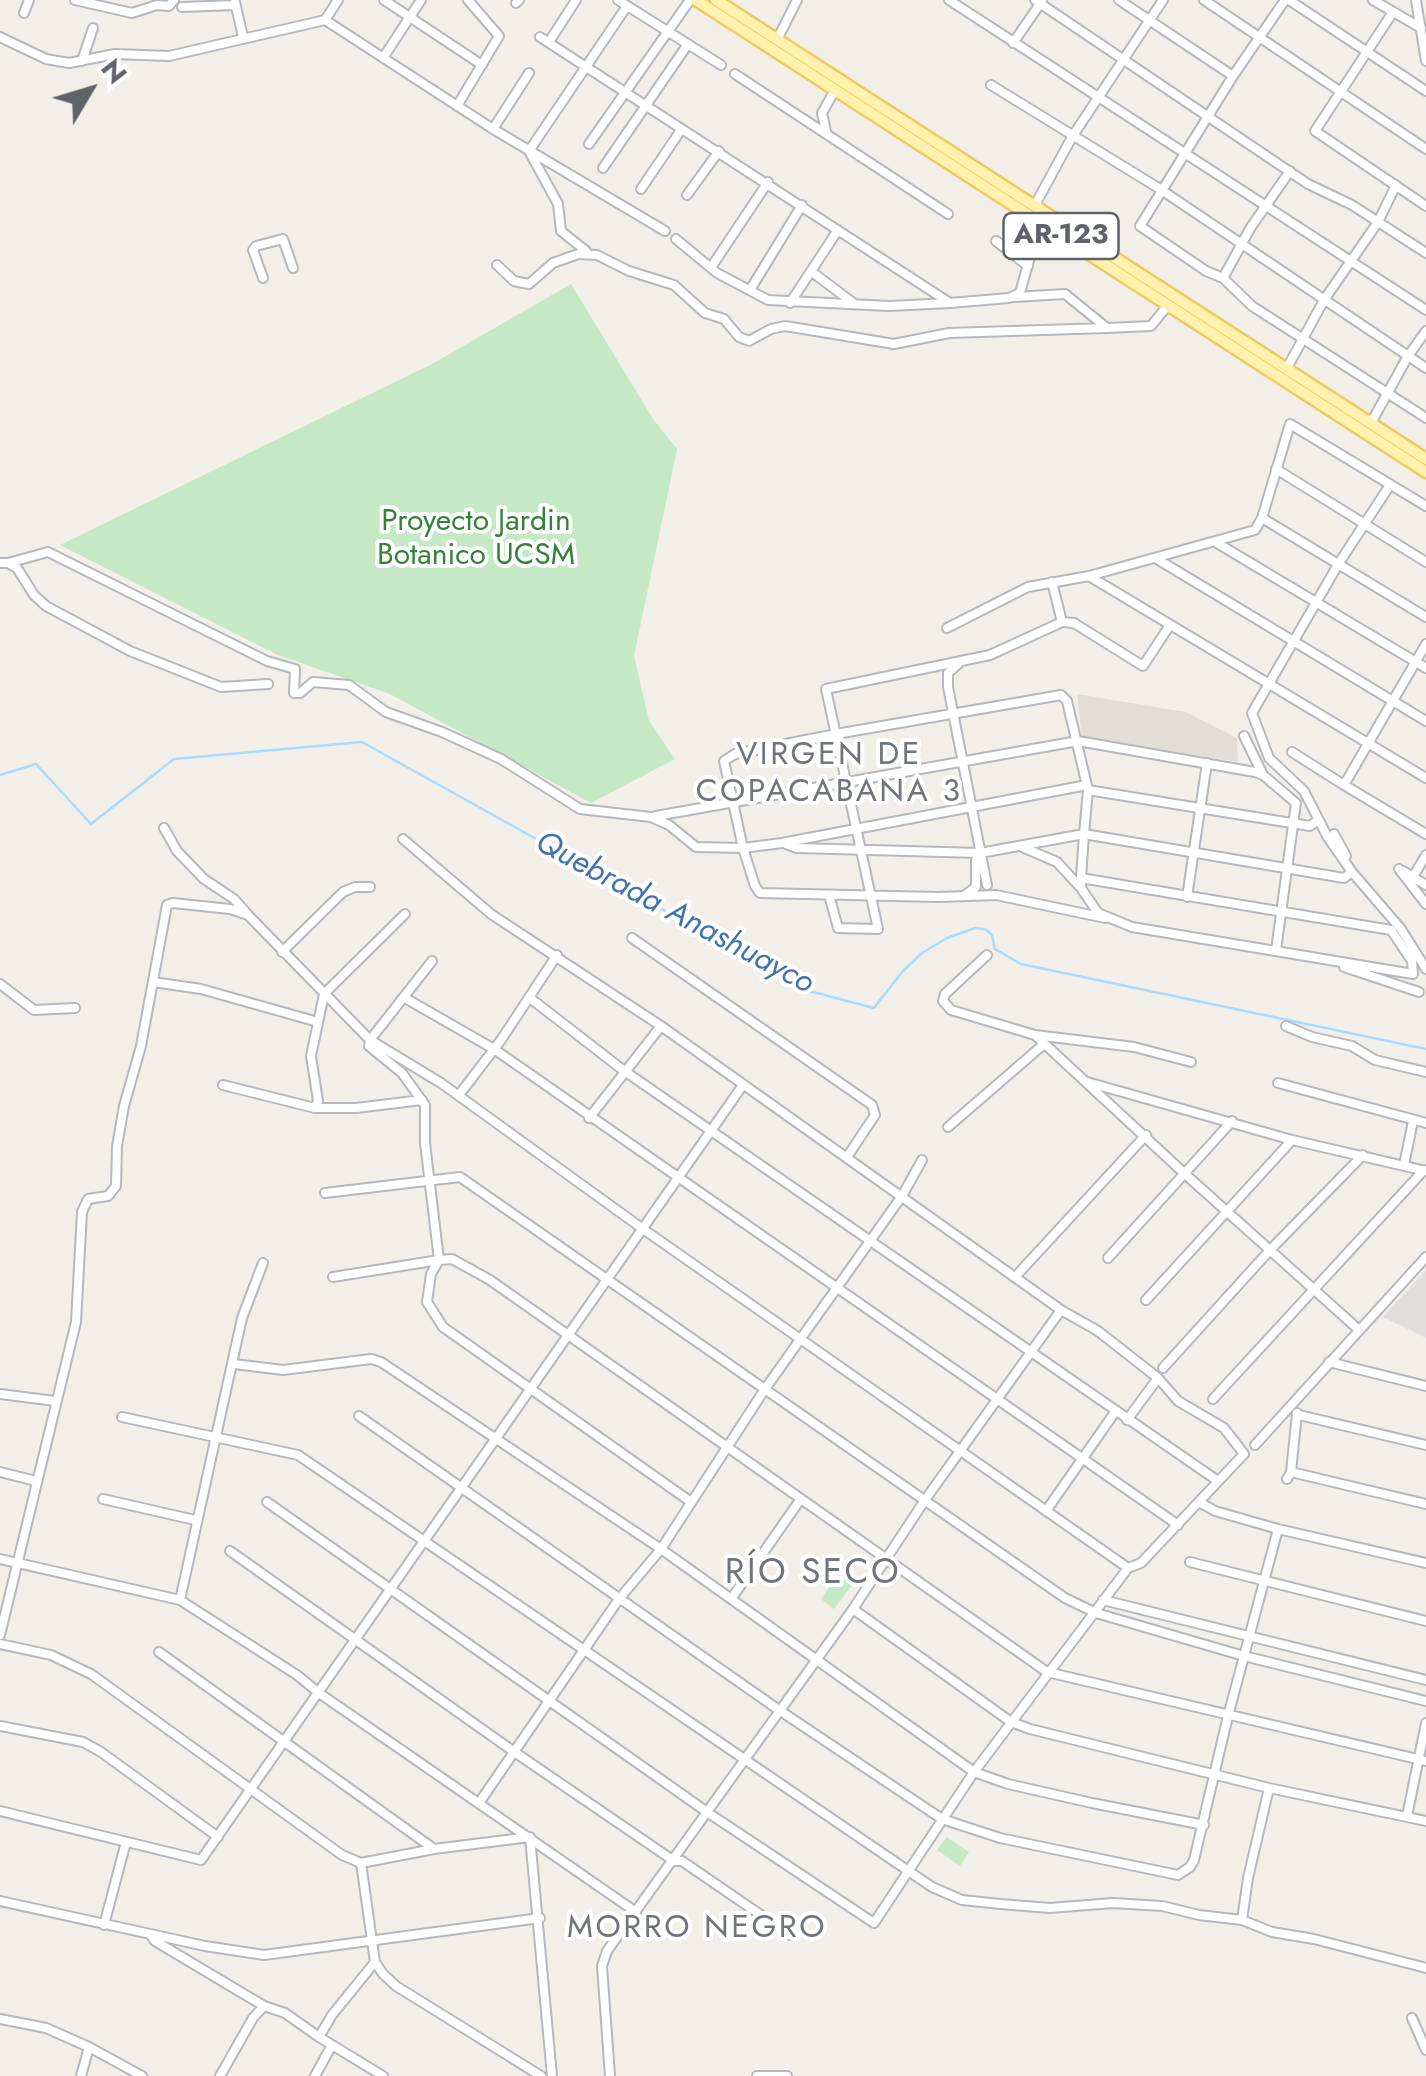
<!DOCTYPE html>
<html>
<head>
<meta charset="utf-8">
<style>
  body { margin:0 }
  #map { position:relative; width:1426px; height:2076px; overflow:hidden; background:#f1efe8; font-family:Jost,sans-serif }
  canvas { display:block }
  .north { position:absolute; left:40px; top:40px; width:100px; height:100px; -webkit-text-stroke:8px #fff; paint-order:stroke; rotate:52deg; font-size:28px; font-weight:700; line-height:40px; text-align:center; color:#5f6368 }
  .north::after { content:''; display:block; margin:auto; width:35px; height:45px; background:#5f6368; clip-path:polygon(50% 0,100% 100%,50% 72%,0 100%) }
</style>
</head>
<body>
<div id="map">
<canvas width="1426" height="2076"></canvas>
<div class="north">N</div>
</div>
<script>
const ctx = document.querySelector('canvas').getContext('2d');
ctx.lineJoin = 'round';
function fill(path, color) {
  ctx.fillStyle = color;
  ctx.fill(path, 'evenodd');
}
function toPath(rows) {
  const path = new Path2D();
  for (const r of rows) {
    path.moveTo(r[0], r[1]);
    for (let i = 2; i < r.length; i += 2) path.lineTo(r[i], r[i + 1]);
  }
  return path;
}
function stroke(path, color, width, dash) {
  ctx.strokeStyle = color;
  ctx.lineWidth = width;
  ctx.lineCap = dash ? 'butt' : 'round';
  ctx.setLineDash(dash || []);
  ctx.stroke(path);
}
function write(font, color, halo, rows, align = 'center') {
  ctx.font = font + ' Jost,sans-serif';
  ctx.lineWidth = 8;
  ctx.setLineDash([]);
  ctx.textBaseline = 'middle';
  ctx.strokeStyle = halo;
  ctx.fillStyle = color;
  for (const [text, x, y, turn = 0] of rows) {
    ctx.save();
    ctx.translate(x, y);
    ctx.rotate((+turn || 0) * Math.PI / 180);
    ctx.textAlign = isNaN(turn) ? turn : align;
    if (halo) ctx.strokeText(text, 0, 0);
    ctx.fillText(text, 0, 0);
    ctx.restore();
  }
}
fill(toPath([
  [1426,1270,1426,1338,1383,1317]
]), '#e0deda');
fill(toPath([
  [1077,694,1186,712,1237,738,1238,762,1082,738]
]), '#e1ded6');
fill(toPath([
  [571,284,653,419,677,449,634,656,649,721,675,759,591,803,390,694,278,655,60,545,432,364],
  [838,1575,852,1585,834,1609,821,1599],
  [947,1837,969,1852,960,1866,937,1850]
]), '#c5e8c5');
stroke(toPath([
  [0,775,36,764,91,824,174,759,362,742,809,991,874,1008,902,972,922,953,947,938,975,928,985,929,992,935,995,949,1021,964,1426,1049]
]), '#aadaff', 2.5);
const minor = toPath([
  [75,0,132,13,157,5,169,6,174,0],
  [384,0,482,65],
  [618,0,721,65],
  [949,0,1426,310],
  [1035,0,1308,184,1352,205,1426,253],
  [1119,0,1233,76],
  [1204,0,1426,149],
  [1285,0,1233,76,1140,226,1206,271,1223,278,1252,306,1426,418],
  [1289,0,1426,91],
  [1373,0,1421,28],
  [1416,0,1426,61],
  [235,2,243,37],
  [516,3,519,0],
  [182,7,235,5],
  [1393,12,1315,131,1426,206],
  [24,13,29,0],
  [325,20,338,0],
  [0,37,46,59,69,63,115,54,169,56,325,20,493,129,665,231],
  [540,37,950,303,1009,298,1020,293,1031,253,1046,226],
  [777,40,797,0],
  [549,42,576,0],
  [1013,43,1042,1],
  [383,58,421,0],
  [82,61,93,28],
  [735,74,948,214],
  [991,85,1160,189,1426,368],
  [457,106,499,36,468,0],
  [493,129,529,73],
  [826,131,822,113,835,90],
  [589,144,690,0],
  [603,168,688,44],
  [641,189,681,130],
  [687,195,719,151],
  [1035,205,1072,137,1163,0],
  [676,239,717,273,768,300,889,306,950,303],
  [996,241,1028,266],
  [586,251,561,231,558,204,529,151,627,6],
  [497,265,514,281,529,284,553,263,578,254,597,255,629,271,674,285,705,313,724,319,739,337,749,341,771,329,785,326,894,344,949,333,1107,328],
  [712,266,768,182],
  [812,272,852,302],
  [263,278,253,250,256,246,283,239,293,268],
  [1223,278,1251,227,1290,171],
  [750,290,802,205],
  [1014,297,1065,294,1107,328,1151,326,1168,305],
  [790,303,838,230],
  [1287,368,1324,300,1378,222,1396,185],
  [1371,423,1408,356,1426,331],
  [1276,469,1426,562],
  [1262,518,1426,617],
  [1217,543,1426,668],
  [1157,559,1426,721],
  [0,563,8,563,17,568,34,595,46,606,130,651,221,687,268,684],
  [8,563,48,552,267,661,295,669,294,693,300,693,313,682,349,685,386,712,442,732,501,759,580,809,651,817,669,825,696,847,743,848,782,843,1087,785],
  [1089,576,1426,778],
  [1052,582,1062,622],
  [947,628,1028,587,1089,576,1255,530,1262,518,1290,424,1426,506],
  [958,664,948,673,948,687,987,885],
  [1244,736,1263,775],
  [1292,752,1344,785,1426,644],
  [1344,785,1426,834],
  [1088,790,1310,826,1318,820],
  [656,816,1078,741,1255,772,1263,775,1296,803,1276,950],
  [164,828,177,851,204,879,234,899,248,915],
  [1334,834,1346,856],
  [786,844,797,848,980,853,1084,834,1344,878,1352,872,1401,929,1426,969],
  [1022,847,1057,862,1079,886],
  [1399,869,1426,904],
  [1403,871,1426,885],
  [1352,872,1327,836,1304,791,1269,758,1252,713,1339,563,1390,485],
  [1413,877,1426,855],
  [1081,878,1391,930,1412,961,1413,974,1132,927,1098,913,1081,888,1081,878,1084,834,1088,790,1067,701,1061,695,836,734,735,754,724,761,743,848,755,886,760,893,938,897,996,895,1105,918],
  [829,895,838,928,878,929,826,689,990,655,1062,622,1074,623,1143,666,1170,625],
  [965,895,976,887,976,860],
  [1187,897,1207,763],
  [632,938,872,1105,875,1115,847,1157],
  [282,952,343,892,355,887,370,887],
  [987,955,945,994,943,1001,951,1010,1035,1035,1185,1174,1358,1329],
  [432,961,370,1040,369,1046,402,1073,425,1105,425,1143,439,1260,452,1259,490,1280,1047,1672,1426,1761],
  [1344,967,1419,992],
  [153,982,201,989,318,1022],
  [0,984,34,1010,75,1008],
  [405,998,494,1049,1178,1525],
  [530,998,623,1070,1218,1481],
  [1286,1026,1312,1037,1352,1046,1375,1060,1426,1072],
  [1035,1035,1134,1047,1191,1062],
  [1087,1082,1292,1140,1426,1171],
  [1278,1083,1426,1123],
  [223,1085,315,1108,356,1108,422,1100],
  [459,1095,501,1040,557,955],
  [315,1108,318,1101,311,1056,324,994,405,914],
  [589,1118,661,1026],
  [948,1127,1044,1044],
  [1404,1165,1413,1121],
  [325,1193,460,1177,1065,1598,1096,1613,1244,1656,1426,1701],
  [1108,1258,1232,1121],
  [439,1260,431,1274,427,1302,443,1327,691,1502],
  [333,1277,439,1260],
  [1015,1277,1146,1135],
  [1146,1300,1292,1140],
  [1329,1362,1426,1386],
  [234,1364,283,1370,371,1359,381,1362,661,1549,974,1772,1008,1784,1092,1803,1204,1825],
  [1163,1368,1270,1250,1363,1155],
  [0,1394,55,1401],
  [1213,1399,1424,1170],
  [1299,1415,1426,1445],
  [359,1416,779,1710,942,1819,1000,1838,1178,1875,1190,1867,1194,1860,1228,1716,1278,1529,1215,1511,1199,1502],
  [122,1417,298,1455,932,1887,962,1900,1000,1904,1050,1908,1113,1903,1162,1906,1199,1915,1242,1920,1272,1932,1314,1939,1426,1968],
  [1127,1420,1158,1378],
  [1255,1445,1426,1257],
  [0,1472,36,1481],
  [1291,1472,1426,1504],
  [1287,1479,1291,1472,1297,1413],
  [103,1499,195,1520],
  [267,1502,707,1812,874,1923,974,1772,1128,1568,1141,1563,1244,1454,1224,1428,1178,1401,1158,1378,1098,1331,1061,1310,661,1026,491,914,403,839],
  [1046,1511,1115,1412],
  [1278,1529,1426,1563],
  [230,1551,513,1751,674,1861,682,1861,790,1935],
  [0,1559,180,1600,297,1675,319,1693,636,1912],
  [1190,1562,1426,1621],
  [731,1599,800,1500],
  [180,1600,242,1318,263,1263],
  [1103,1600,1426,1680],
  [853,1609,1011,1722,1030,1729,1269,1788,1426,1821],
  [0,1635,76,1322,82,1212,88,1199,108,1196,116,1186,117,1146,124,1106,141,1046,167,905,173,903,230,909,248,915,370,1040,441,1083,643,1229,1128,1568],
  [0,1644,51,1655,91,1674,342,1855,361,1863,375,1962,383,1974,396,1986,541,2076],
  [159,1652,434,1849],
  [0,1726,83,1742,101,1752,218,1837],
  [479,1803,619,1599,661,1549,765,1389,902,1196,922,1160],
  [0,1811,201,1860,743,1085],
  [1407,1816,1426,1723],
  [361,1863,434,1849,530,1837,552,2076],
  [0,1901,205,1946,264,1955,540,1918],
  [1242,1920,1248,1878,1269,1788],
  [104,1925,126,1842],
  [150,1934,155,1941,264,2006,285,2013,319,2037],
  [375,1962,332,2015,319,2037,383,2076],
  [1412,2018,1426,2050],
  [0,2019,46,2028,89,2047,142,2076],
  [81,2076,89,2047],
  [220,2076,253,2018,264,2006],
  [315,2076,332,2045],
  [610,2076,602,1966,607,1951,853,1609,925,1500,1061,1310],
  [757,2076,787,2076]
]);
const major = toPath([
  [696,0,1426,472],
  [716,0,1426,459]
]);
stroke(minor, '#b5b8bc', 12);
stroke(major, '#f2c960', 15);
stroke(minor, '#fff', 8);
stroke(major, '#fff2af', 10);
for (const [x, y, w] of [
  [1061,236,115]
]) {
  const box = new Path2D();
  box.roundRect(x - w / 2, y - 23, w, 46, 8);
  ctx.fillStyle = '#fff';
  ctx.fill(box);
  stroke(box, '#5f6368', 2.5);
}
write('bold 28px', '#5f6368', null, [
  ["AR-123",1061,236]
]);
write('30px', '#348238', '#fff', [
  ["Proyecto Jardin",476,523],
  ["Botanico UCSM",476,557]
]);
ctx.letterSpacing = '2.5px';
write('32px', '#70757a', '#fff', [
  ["VIRGEN DE",829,756],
  ["COPACABANA 3",829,793],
  ["MORRO NEGRO",697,1929]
]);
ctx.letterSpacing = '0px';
write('italic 32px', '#4174aa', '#fff', [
  ["Quebrada Anashuayco",674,914,28]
]);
ctx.letterSpacing = '2.5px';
write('35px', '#70757a', '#fff', [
  ["RÍO SECO",813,1575]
]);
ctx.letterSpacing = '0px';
</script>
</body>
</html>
